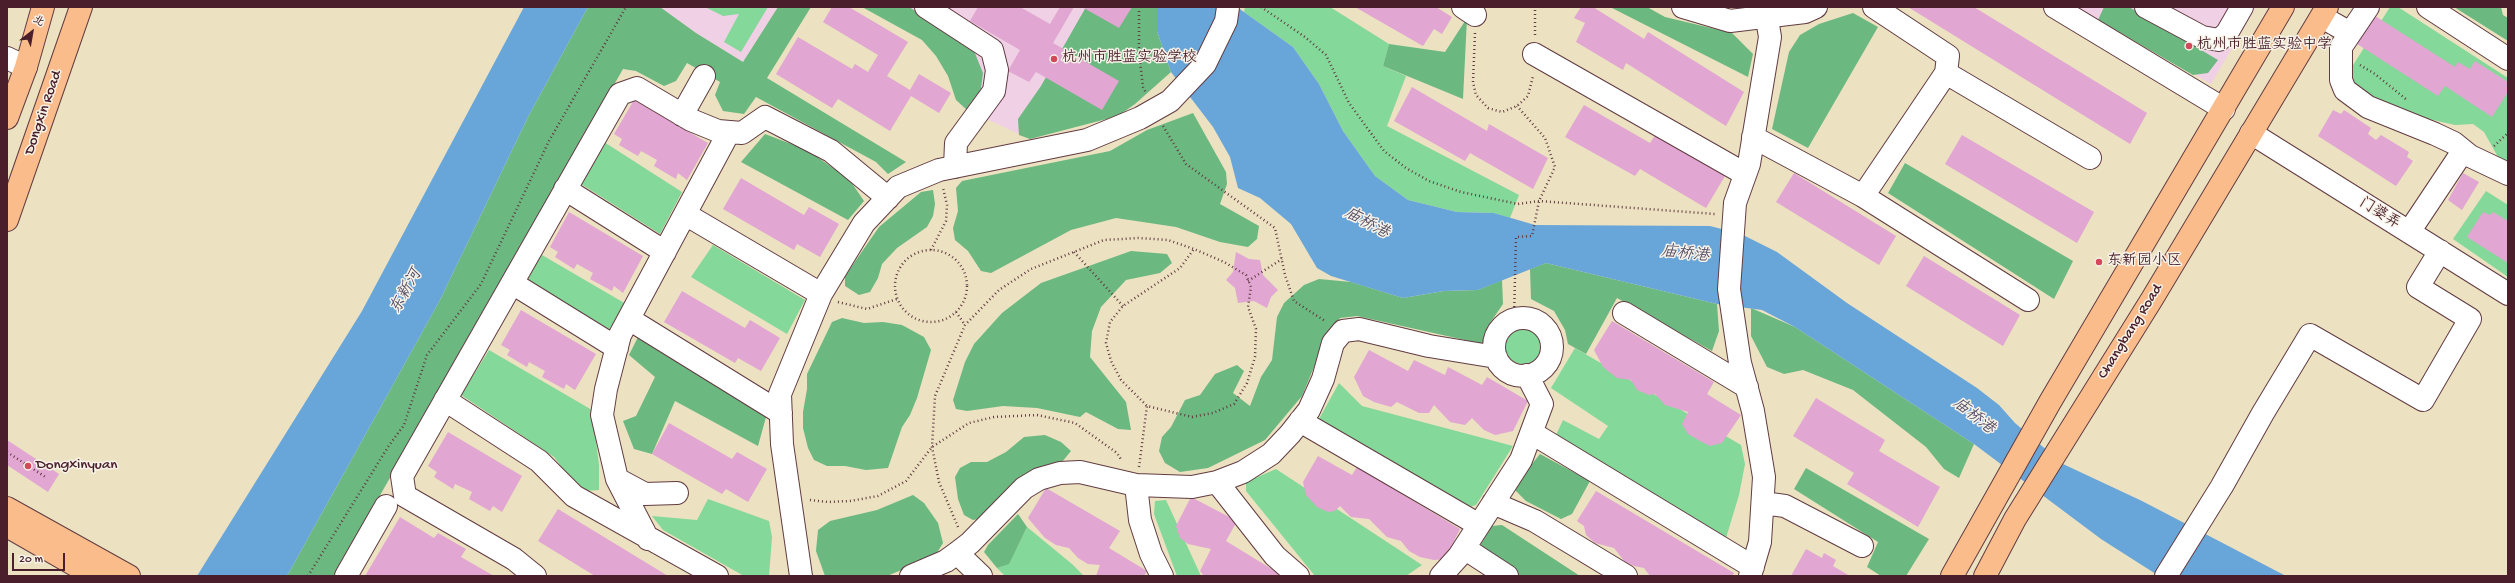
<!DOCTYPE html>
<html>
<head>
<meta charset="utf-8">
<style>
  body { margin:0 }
  #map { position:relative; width:2515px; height:583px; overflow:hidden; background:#ece1c1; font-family:"Gochi Hand","LXGW WenKai TC",sans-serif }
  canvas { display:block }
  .frame { position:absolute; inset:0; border:8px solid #4a1f2b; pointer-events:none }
  .north { position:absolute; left:12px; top:12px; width:40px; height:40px; -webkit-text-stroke:3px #f7f3e8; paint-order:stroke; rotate:31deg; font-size:11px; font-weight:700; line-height:16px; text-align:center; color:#4a1f2b }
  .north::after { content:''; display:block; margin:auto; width:14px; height:18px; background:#4a1f2b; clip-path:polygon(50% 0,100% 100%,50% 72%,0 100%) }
  .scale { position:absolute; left:12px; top:553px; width:53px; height:18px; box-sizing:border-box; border:2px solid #4a1f2b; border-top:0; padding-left:5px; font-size:12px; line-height:14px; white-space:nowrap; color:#4a1f2b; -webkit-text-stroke:3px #f7f3e8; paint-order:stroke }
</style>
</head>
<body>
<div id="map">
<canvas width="2515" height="583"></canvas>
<div class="frame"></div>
<div class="north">北</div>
<div class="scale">20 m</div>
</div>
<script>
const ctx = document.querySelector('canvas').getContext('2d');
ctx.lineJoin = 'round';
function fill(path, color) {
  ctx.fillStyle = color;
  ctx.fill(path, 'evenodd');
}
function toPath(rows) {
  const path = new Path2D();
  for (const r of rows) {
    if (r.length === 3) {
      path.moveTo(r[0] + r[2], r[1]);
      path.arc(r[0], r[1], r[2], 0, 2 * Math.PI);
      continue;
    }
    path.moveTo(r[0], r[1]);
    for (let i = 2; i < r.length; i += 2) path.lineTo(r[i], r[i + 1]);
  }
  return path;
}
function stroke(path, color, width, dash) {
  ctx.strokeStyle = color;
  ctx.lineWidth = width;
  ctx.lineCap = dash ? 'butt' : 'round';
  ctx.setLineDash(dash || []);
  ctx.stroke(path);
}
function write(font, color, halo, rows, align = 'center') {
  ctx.font = font + ' "Gochi Hand","LXGW WenKai TC",sans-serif';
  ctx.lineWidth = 3;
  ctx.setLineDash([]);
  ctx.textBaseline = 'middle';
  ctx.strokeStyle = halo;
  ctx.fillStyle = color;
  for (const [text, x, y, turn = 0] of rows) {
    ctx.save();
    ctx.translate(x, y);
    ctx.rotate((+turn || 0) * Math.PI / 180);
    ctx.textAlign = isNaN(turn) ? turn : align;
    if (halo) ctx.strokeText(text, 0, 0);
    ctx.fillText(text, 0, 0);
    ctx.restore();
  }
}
fill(toPath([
  [660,7,778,7,743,62,696,33],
  [909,7,1122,7,1030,139,967,110,980,96,972,46],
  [2077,7,2256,7,2211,84]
]), '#f0d0e4');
fill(toPath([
  [705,7,768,7,741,52,724,42,739,14,723,16],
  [1245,7,1330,7,1389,44,1383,66,1406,76,1387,126,1519,195,1510,218,1494,213,1457,212,1408,200,1375,176,1343,131,1319,84,1293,47,1244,12],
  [2390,7,2398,7,2508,78,2508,162,2498,157,2484,132,2473,124,2455,125,2394,111,2355,85,2348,73],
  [604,142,682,192,660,234,581,184],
  [2486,191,2508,205,2508,277,2453,239],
  [713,245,805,300,787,334,691,277],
  [542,255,626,304,608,331,526,278],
  [1523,346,18],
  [1575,348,1741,445,1745,464,1739,495,1726,538,1555,437,1563,420,1599,439,1608,426,1551,388],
  [489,350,592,410,599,465,599,490,585,491,570,478,554,457,461,395],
  [1339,383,1362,406,1513,446,1476,505,1466,508,1329,428,1319,419],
  [1276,469,1422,565,1406,576,1315,576,1246,491,1246,482],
  [708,499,769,521,772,537,769,576,744,576,663,530,652,516,697,520],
  [1166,500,1201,576,1177,576,1154,514,1155,501],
  [1027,527,1072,564,1084,576,1005,576,997,568,1009,563]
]), '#84d899');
fill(toPath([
  [588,7,660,7,696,33,743,62,778,7,811,7,767,78,906,162,888,174,876,162,756,97,744,114,723,111,715,95,720,82,687,63,676,81,664,86,636,71,623,69,334,576,287,576,440,300,529,115],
  [862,7,909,7,972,46,983,73,980,96,967,110,956,100,948,76,936,56,922,40],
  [1086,7,1157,7,1157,31,1171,72,1135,104,1118,116,1030,139,1019,135,1018,119,1041,86],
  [1610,7,1647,7,1665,17,1732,33,1753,54,1748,77],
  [2104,7,2129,7,2218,60,2208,73,2193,75,2098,20],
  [2454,7,2501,7,2503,15,2508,18,2508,41],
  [1853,13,1878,27,1808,148,1772,129,1789,52,1800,35,1819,24],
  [1467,18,1463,99,1383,66,1389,44,1445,52],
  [1193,113,1226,172,1227,184,1220,204,1259,226,1257,239,1248,247,1220,242,1176,227,1116,218,1071,230,991,273,981,271,968,251,955,240,953,228,958,211,956,188,962,181,1110,151,1147,130],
  [765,134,807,150,849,179,864,201,848,220,741,162],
  [1905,163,2073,261,2054,299,1888,193],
  [933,190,935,204,933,216,927,227,897,248,882,264,878,278,870,292,859,295,845,286,845,276,879,227,921,192],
  [1131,251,1167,254,1172,263,1160,273,1126,280,1101,307,1092,331,1090,357,1126,402,1131,430,1118,429,1086,412,1080,417,1037,408,1003,406,967,411,956,409,953,400,965,362,974,344,1002,313,1041,283],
  [1546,263,1717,304,1719,331,1712,351,1617,298,1586,354,1568,344,1565,330,1554,311,1531,299,1530,269],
  [1319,279,1351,282,1403,298,1444,291,1478,290,1502,280,1503,304,1490,323,1483,344,1357,316,1340,318,1324,343,1302,396,1265,440,1208,468,1180,472,1165,463,1159,451,1162,437,1171,427,1185,400,1200,395,1215,374,1237,365,1244,371,1233,393,1250,406,1261,377,1272,360,1277,317,1284,303,1304,285],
  [1751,308,1795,327,1974,444,1959,478,1944,469,1926,447,1853,390,1803,370,1784,374,1767,367,1751,336],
  [842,318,864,323,883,322,902,325,924,337,931,350,917,398,910,415,902,427,888,468,866,470,845,466,827,466,814,460,808,448,803,428,803,412,807,389,807,374,832,322],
  [639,335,766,417,758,446,675,401,652,454,634,449,623,421,636,416,655,377,629,355],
  [1045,435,1061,442,1071,451,1062,462,1047,469,985,518,973,520,964,515,958,499,955,477,960,468,971,462,987,462,1006,452,1024,437],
  [1540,454,1590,481,1572,514,1561,519,1526,501,1515,490,1518,481],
  [1806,468,1929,539,1906,576,1881,576,1867,567,1878,542,1794,489],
  [913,495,924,503,938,523,943,543,935,556,887,576,825,576,816,551,818,530,830,521,877,510],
  [1018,514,1027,527,1009,564,997,568,984,552,988,545],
  [1502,525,1580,576,1519,576,1478,549,1492,526]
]), '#6bb881');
fill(toPath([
  [524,7,588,7,529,115,440,300,287,576,197,576,362,311],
  [1157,7,1237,7,1293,47,1319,84,1343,131,1375,176,1408,200,1457,212,1494,213,1535,225,1710,226,1741,234,1777,252,1847,303,1977,388,1999,405,2015,423,2063,464,2142,501,2286,576,2159,576,2101,539,1974,444,1795,327,1762,310,1717,304,1546,263,1478,290,1444,291,1403,298,1331,276,1317,268,1291,224,1260,198,1238,188,1230,157,1213,127,1171,72,1157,31]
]), '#68a6da');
fill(toPath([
  [832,7,849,7,908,42,887,76,910,90,919,74,951,93,939,113,911,96,890,131,838,99,832,108,776,74,798,37,852,69,855,64,868,72,878,55,823,22],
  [978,7,1020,7,1050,24,1060,7,1074,7,1053,43,1119,81,1102,110,1036,72,1029,82,1008,71,1020,50,970,21],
  [1082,7,1132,7,1119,28],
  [1355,7,1436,7,1452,17,1442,34,1434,29,1423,46],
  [1581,7,1593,7,1644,39,1648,32,1744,92,1726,126,1626,63,1623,70,1576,42,1585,23,1574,18],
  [1908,7,1974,7,2147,113,2130,144],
  [2372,14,2455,67,2458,62,2470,69,2475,61,2508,82,2508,92,2492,117,2445,86,2438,96,2354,42],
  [1412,87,1487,131,1489,124,1548,158,1533,189,1470,153,1465,161,1394,121],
  [634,100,708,143,687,180,678,173,676,179,654,166,657,160,641,151,638,156,619,145,622,139,614,134],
  [1584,105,1650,143,1655,135,1725,176,1706,208,1640,169,1635,176,1565,137],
  [2333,110,2341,114,2344,110,2371,128,2368,134,2376,140,2381,135,2409,152,2407,157,2413,161,2396,186,2318,136],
  [1962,135,2094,212,2077,243,1945,164],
  [1794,173,1896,236,1879,265,1776,202],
  [2463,173,2479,182,2462,210,2448,200],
  [741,178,804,215,809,207,839,224,820,257,797,244,794,250,723,209],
  [569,212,643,256,623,293,614,286,612,291,590,279,593,273,577,264,574,269,555,257,558,252,550,247],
  [2483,212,2490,215,2493,212,2508,221,2508,263,2467,237],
  [1236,252,1249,259,1260,260,1263,275,1278,290,1271,297,1267,308,1254,301,1238,303,1235,288,1226,280,1233,272],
  [1924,256,2020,315,2003,346,1906,286],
  [682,291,745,328,750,320,780,338,761,371,738,358,735,363,664,322],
  [521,310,596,354,575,390,566,384,564,389,542,377,545,371,529,362,527,367,507,355,510,350,501,345],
  [1612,321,1714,382,1707,394,1741,415,1722,443,1710,446,1700,441,1688,434,1682,424,1688,412,1665,405,1655,394,1649,395,1637,390,1631,380,1617,378,1603,367,1594,350],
  [1369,350,1408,371,1414,360,1445,375,1448,367,1482,385,1487,377,1528,401,1513,431,1495,435,1484,430,1472,418,1465,425,1450,422,1434,405,1429,413,1419,413,1397,402,1391,407,1374,402,1363,396,1354,377],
  [1816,398,1885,440,1879,451,1940,487,1918,527,1847,484,1854,473,1793,436],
  [669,423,732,459,737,452,767,469,748,502,726,489,722,494,652,454],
  [448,432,522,476,502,512,493,506,490,511,469,499,472,492,455,484,453,489,434,477,437,472,428,466],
  [7,440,59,474,48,492,7,465],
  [1318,456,1352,475,1357,467,1460,529,1445,559,1434,560,1420,557,1409,551,1401,541,1387,537,1369,519,1351,517,1340,506,1335,511,1328,512,1317,507,1306,495,1303,482],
  [1046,488,1120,531,1109,548,1147,571,1144,576,1096,576,1100,565,1088,564,1078,558,1069,548,1056,545,1045,538,1028,518],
  [1596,491,1734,573,1732,576,1650,576,1644,568,1634,566,1625,562,1614,548,1595,543,1586,535,1584,526,1577,521],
  [1191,497,1237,521,1226,541,1283,576,1204,576,1200,571,1211,549,1188,544,1180,538,1176,526],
  [558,509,668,576,595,576,538,541],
  [400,517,434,538,438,533,466,549,461,557,494,576,365,576],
  [1806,549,1822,558,1824,553,1836,560,1833,566,1850,576,1791,576]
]), '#e1a6d1');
const minor = toPath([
  [926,7,992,50,997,70,994,91,956,143,955,167],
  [1463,7,1475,15],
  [1683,7,1730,21,1805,12,1816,7],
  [2055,7,2224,109],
  [2146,7,2202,37,2219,40,2227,33,2242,7],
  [2368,7,2341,47,2341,80,2345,90,2368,107,2435,134,2454,143,2470,156,2508,174],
  [2428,7,2508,59],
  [2322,17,2350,33],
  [1534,54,1745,174],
  [7,58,26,67],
  [1946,73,2090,158],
  [682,115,704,76],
  [2251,133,2508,294],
  [1753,137,1863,196,2028,300],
  [565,189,665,252],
  [1863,196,1946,73,1948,56,1874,7],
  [685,214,821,294],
  [2409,232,2463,151],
  [512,283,617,348],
  [1624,313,1747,387],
  [1523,347,29],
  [629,319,781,413],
  [445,400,539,461,574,496,717,576],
  [1300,421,1479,525],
  [1532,433,1753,567],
  [617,479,645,494,677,493],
  [1217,482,1275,556,1298,576],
  [1136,485,1140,520,1151,554,1162,576],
  [1493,503,1535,521,1626,576],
  [1763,503,1785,506,1862,546],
  [648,539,617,479,602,415,606,389,620,335,729,132],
  [1464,548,1507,576],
  [957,553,981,576],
  [346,576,386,506],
  [535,576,514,559,405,496,402,476,620,94,637,88,691,120,718,131,742,133,765,117,831,151,888,198],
  [801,576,782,444,780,394,821,294,864,223,898,187,939,170,1087,140,1140,118,1170,101,1205,64,1226,21,1228,7],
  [911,576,946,561,957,553,970,543,1024,488,1039,479,1060,473,1080,472,1136,485,1192,487,1217,482,1243,472,1271,454,1290,434,1309,410,1323,379,1333,343,1343,331,1359,329,1429,346,1496,357],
  [1441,576,1459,556,1521,460,1542,404,1527,375],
  [1750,576,1760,542,1764,477,1753,411,1740,363,1729,289,1735,203,1749,164,1770,37,1765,7],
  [2166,576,2222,486,2263,413,2310,335,2423,400,2470,319,2418,287,2440,251]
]);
const major = toPath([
  [7,118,26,67,43,7],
  [7,220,81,7],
  [7,508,129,576],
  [7,526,94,576],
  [1952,576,2050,402,2283,7],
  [1985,576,2015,519,2152,299,2327,7]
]);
stroke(minor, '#623c42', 24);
stroke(major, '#623c42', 24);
stroke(toPath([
  [1139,7,1139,53,1143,87,1146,93],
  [1261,7,1305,37,1326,55,1349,103,1384,151,1406,168,1429,181,1461,192,1518,204,1539,201,1715,214],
  [1475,33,1473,82,1476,95,1488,108,1502,112,1517,106,1528,96,1533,76],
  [1535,35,1535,7],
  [2360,65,2375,74,2407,100],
  [1163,126,1186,164,1275,228,1285,275,1294,301,1325,321],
  [2494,146,2508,133],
  [931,250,946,221,947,205,943,188],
  [931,286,36],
  [1074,252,1123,306],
  [1248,281,1282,259],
  [838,302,867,309,897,299],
  [956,312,965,325],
  [1514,319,1516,237,1532,236,1539,201,1555,167,1545,138,1517,106],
  [7,452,47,478],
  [1139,467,1147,406],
  [810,500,828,502,850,501,878,496,906,481,932,447,969,423,994,417,1037,415,1075,423,1117,453,1122,461],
  [958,527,939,482,932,447,935,396,965,325,999,290,1031,269,1104,240,1138,238,1168,240,1194,249,1224,262,1246,275,1251,287,1248,307,1256,329,1255,357,1247,383,1234,404,1213,413,1192,417,1147,406,1121,380,1111,361,1106,343,1110,322,1123,306,1180,268,1194,249],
  [308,576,388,447,404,425,427,355,481,284,549,141,626,7]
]), '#623c42', 2.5, [1, 3]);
stroke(minor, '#fff', 22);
stroke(major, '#f9bc8a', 22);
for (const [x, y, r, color] of [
  [2189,46,4,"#d1495b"],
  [1054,59,4,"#d1495b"],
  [2099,262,4,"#d1495b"],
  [28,466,4,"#d1495b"]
]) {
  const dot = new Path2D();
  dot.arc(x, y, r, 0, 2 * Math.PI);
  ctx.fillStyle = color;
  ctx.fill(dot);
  stroke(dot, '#f7f3e8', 1.5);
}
write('15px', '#4a1f2b', '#f7f3e8', [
  ["杭州市胜蓝实验中学",2197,46],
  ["杭州市胜蓝实验学校",1062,59],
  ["东新园小区",2107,262],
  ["Dongxinyuan",36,466]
], 'left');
write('15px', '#4a1f2b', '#f7f3e8', [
  ["Dongxin Road",44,113,-71],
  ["门婆弄",2379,214,32],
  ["Changbang Road",2131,332,-58]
]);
write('italic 16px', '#544e68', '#f7f3e8', [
  ["庙桥港",1366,224,28],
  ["庙桥港",1685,255,6],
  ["东新河",407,292,-61],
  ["庙桥港",1973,417,38]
]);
</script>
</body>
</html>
